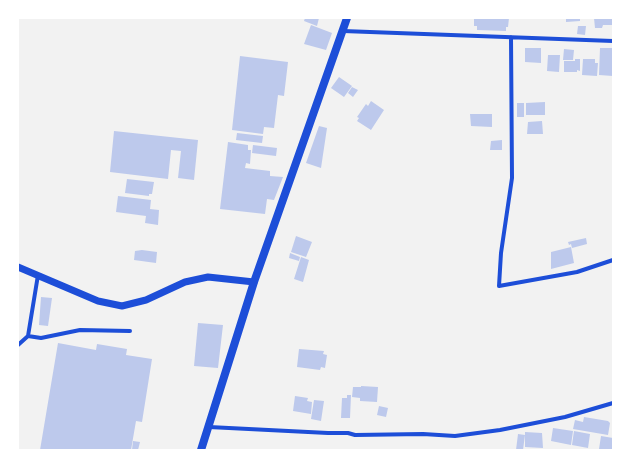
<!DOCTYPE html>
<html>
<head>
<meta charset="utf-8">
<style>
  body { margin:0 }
  #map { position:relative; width:631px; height:468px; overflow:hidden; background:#f2f2f2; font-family:Rubik,sans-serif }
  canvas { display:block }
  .frame { position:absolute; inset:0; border:19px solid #fff; pointer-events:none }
</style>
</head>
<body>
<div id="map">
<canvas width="631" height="468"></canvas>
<div class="frame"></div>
</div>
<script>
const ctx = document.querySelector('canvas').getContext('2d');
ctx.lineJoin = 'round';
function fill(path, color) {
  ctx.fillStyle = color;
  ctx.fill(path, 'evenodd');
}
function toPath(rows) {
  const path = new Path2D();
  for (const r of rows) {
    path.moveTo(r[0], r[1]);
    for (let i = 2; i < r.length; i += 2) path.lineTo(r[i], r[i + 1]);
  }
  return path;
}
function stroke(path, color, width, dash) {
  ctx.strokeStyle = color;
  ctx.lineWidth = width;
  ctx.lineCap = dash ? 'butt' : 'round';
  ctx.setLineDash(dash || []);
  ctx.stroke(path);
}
fill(toPath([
  [305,18,319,18,317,26,304,21],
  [474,18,509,18,508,27,506,27,506,31,477,30,477,26,474,26],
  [566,18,580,18,580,21,566,22],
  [594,18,613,18,613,25,603,25,602,28,595,28],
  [311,25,332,33,326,50,304,44],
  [578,26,586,26,585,35,577,34],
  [525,48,541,48,541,63,525,62],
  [600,48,613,48,613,76,599,75],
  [564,49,574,50,573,60,563,60],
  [548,55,560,55,559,72,547,71],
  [240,56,288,62,284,96,278,95,274,128,264,127,263,134,232,130],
  [575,59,580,59,580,71,577,70,577,72,564,72,564,61,575,61],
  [583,59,595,59,595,63,598,63,597,76,582,75],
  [339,77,352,86,344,97,331,88],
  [352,87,358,90,353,97,348,93],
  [371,101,384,110,371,130,357,121,359,118,357,117,366,104,368,106],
  [545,102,545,115,526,115,526,103],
  [517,103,524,103,524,117,517,117],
  [470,114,492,114,492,127,471,126],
  [542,121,543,134,527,134,528,122],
  [319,126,327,128,321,168,306,163],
  [114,131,198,140,194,180,178,178,181,151,171,150,168,179,110,172],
  [237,133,263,136,262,143,236,140],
  [502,140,502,150,490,150,491,141],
  [228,142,248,145,248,150,251,150,250,164,246,163,245,168,270,171,270,176,283,177,274,200,267,199,265,214,220,209],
  [253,145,277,148,276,156,252,153],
  [127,179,154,182,152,194,149,194,149,196,125,193],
  [118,196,151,200,150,209,159,210,158,225,145,223,146,216,116,212],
  [296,236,312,242,306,257,291,252],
  [586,238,587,244,572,248,571,244,569,245,568,242],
  [571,247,574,263,551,269,551,252],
  [142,250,157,252,156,263,134,260,135,251],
  [290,253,300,257,299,261,289,258],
  [301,257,309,260,303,282,294,279],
  [41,297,52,298,48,326,39,325],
  [198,323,223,325,218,368,194,366],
  [58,343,96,350,97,344,127,349,126,355,152,359,142,422,136,421,131,450,40,450],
  [299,349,324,351,323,354,327,355,325,368,321,367,320,370,297,367],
  [361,386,378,387,377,402,360,401,360,398,352,397,353,387,361,387],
  [347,395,351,395,350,418,341,418,342,398,347,398],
  [295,396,308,398,307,401,312,402,311,414,293,411],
  [314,400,324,401,321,421,311,419],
  [379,406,388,408,386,417,377,415],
  [584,417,608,421,610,423,608,435,573,429,575,420,583,422],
  [553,428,573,431,571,445,551,441],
  [574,431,590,434,588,448,572,445],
  [525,432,542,433,543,448,525,447],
  [518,434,525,435,523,450,516,450],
  [601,436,613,438,612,450,599,449],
  [133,441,140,442,138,450,132,450]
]), '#bdc9ec');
stroke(toPath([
  [343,31,613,41],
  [511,37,512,178,501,253,499,286,577,272,613,260],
  [28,336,41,338,80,330,130,331],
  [18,345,28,336,38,275],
  [209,427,328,433,348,433,355,435,423,434,455,436,500,430,565,417,613,403]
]), '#1d4ed8', 4);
stroke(toPath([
  [18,267,98,301,122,306,146,300,185,282,208,277,254,282]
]), '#1d4ed8', 7);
stroke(toPath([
  [201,450,254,282,347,18]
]), '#1d4ed8', 8);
</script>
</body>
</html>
